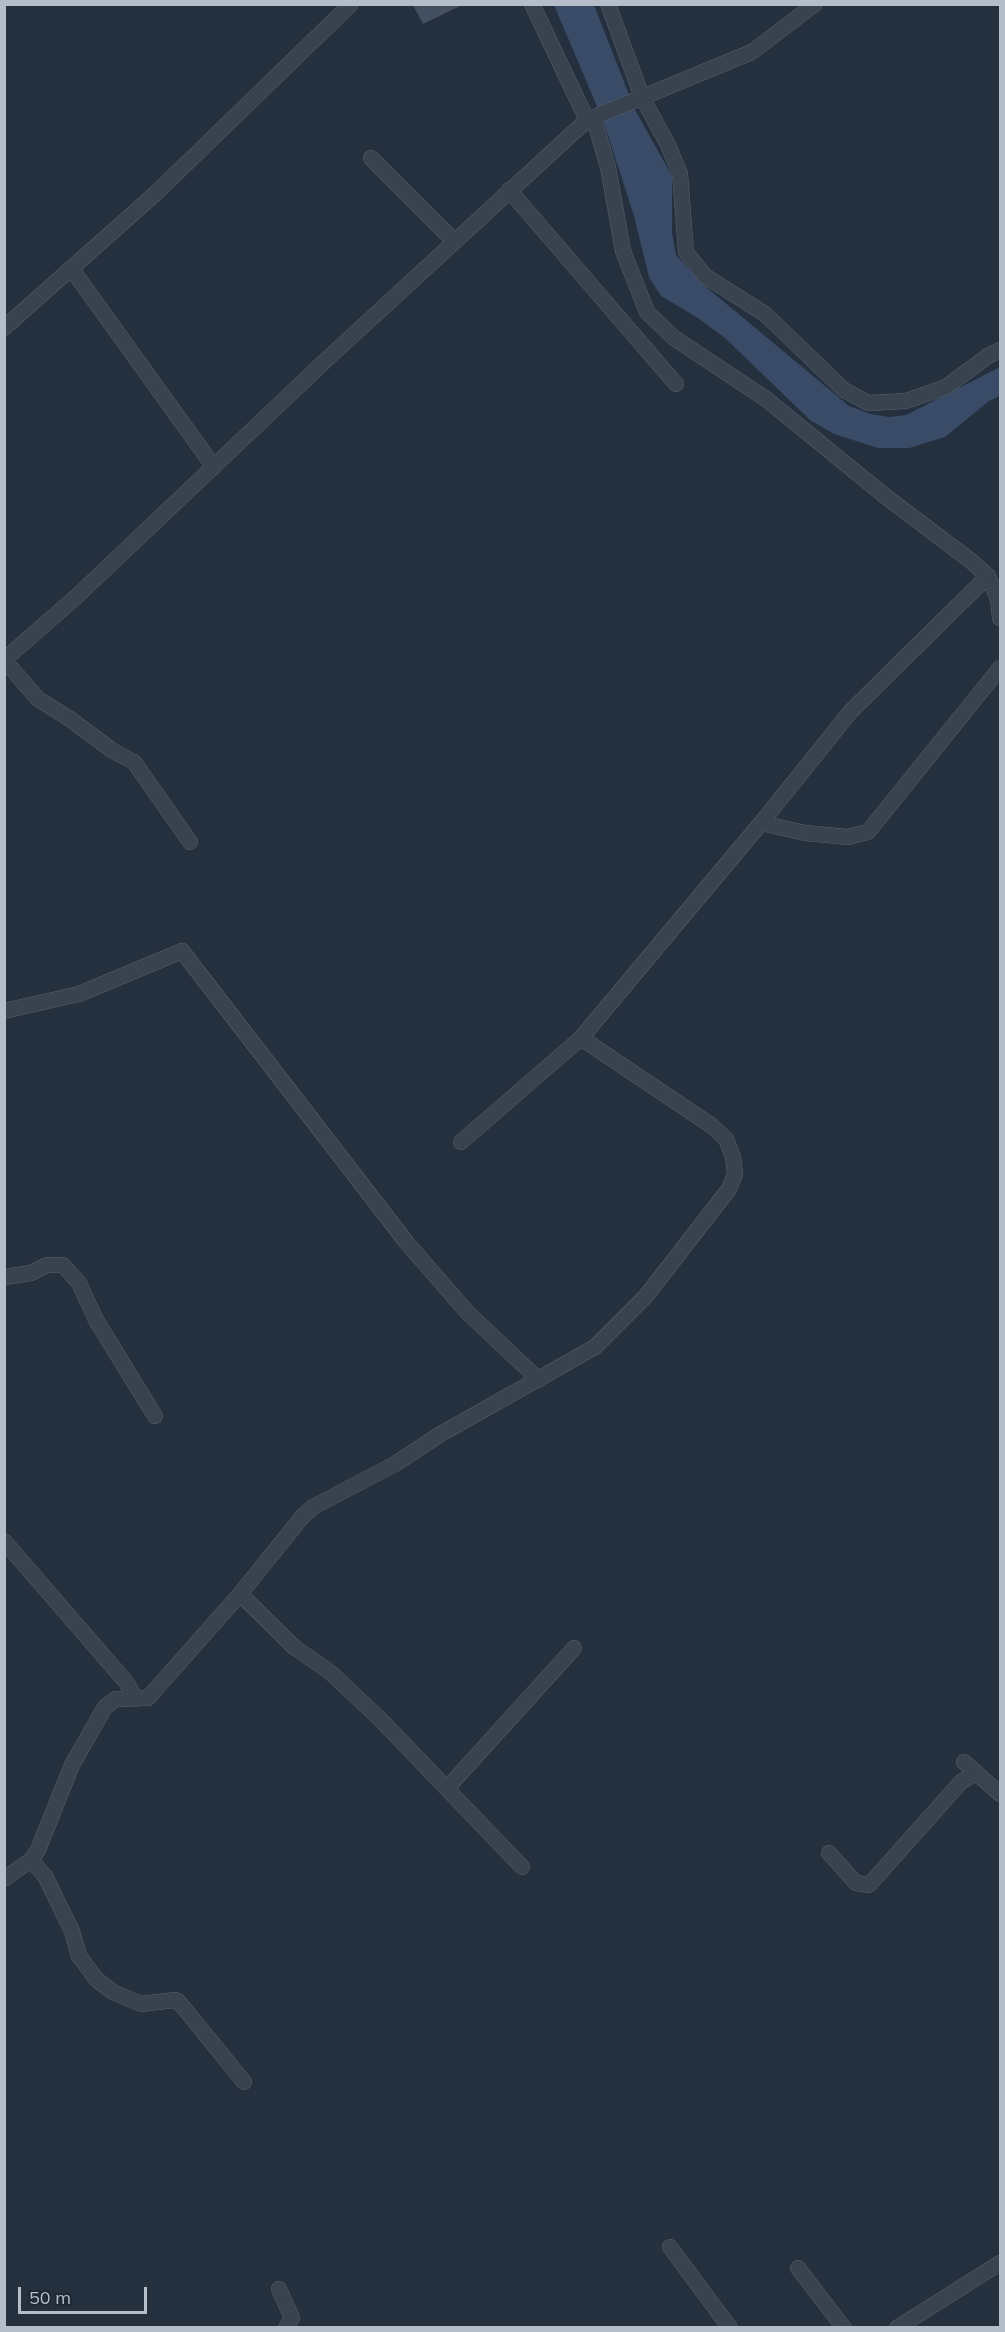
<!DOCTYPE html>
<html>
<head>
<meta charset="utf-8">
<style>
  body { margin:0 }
  #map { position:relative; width:1005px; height:2332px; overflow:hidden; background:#25303f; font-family:Mulish,sans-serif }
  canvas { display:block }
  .frame { position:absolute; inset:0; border:6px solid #b6bdca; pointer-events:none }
  .scale { position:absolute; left:18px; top:2287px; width:129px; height:27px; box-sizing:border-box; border:3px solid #b6bdca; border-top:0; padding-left:8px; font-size:18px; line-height:21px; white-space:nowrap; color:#b6bdca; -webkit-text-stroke:4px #1e2734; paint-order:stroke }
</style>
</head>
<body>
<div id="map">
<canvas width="1005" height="2332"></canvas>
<div class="frame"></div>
<div class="scale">50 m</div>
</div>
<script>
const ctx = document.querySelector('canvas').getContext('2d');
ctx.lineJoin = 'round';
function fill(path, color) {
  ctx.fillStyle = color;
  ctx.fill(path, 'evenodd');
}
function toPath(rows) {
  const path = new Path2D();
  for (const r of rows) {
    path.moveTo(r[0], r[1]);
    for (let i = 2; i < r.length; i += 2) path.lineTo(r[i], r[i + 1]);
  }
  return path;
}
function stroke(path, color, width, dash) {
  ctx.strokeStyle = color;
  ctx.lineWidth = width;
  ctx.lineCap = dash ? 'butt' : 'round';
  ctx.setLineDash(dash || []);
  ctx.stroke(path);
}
fill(toPath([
  [554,5,594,5,635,110,672,176,672,233,676,255,705,286,849,406,871,414,889,417,906,415,1000,367,1000,396,989,401,945,437,909,448,878,448,834,434,810,420,725,338,698,318,661,296,649,277,634,216,604,123]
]), '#394b67');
fill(toPath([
  [413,5,462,5,423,24]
]), '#445061');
const minor = toPath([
  [532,4,587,120],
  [608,4,642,97,668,145,680,174,686,252,705,276,765,314,844,390,868,403,906,401,946,387,988,356,1000,350],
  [594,119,608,167,623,251,647,312,674,338,766,399,885,496,971,561,988,576,998,599,1000,618],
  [371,158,454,241],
  [509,190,676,384],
  [71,268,214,467],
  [4,328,155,194,351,4],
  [4,660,76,597,326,360,587,120,752,52,815,4],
  [4,660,38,699,70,719,113,751,134,762,190,842],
  [761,823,851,711,988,576],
  [4,1011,79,994,182,951,407,1243,467,1312,539,1380],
  [461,1142,581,1038,761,823,805,833,848,837,868,832,1000,668],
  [4,1277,31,1273,47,1265,63,1265,79,1283,96,1320,155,1416],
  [4,1541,126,1682,136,1699],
  [240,1594,294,1647,330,1672,381,1720,522,1867],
  [964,1762,1000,1794],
  [447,1788,574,1648],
  [829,1853,856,1883,869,1885,961,1782,975,1773],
  [31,1860,45,1876,72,1931,79,1956,97,1980,113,1992,141,2004,175,2000,179,2002,244,2082],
  [4,1879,31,1860,38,1850,72,1765,105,1707,116,1699,148,1698,240,1594,302,1517,313,1507,395,1464,439,1435,595,1347,646,1296,729,1189,735,1174,733,1157,726,1139,712,1126,581,1038],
  [670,2247,730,2328],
  [798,2268,844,2328],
  [279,2289,292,2318,286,2328],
  [897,2328,1000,2263]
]);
stroke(minor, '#57606d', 16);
stroke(minor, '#39424f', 15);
</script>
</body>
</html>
